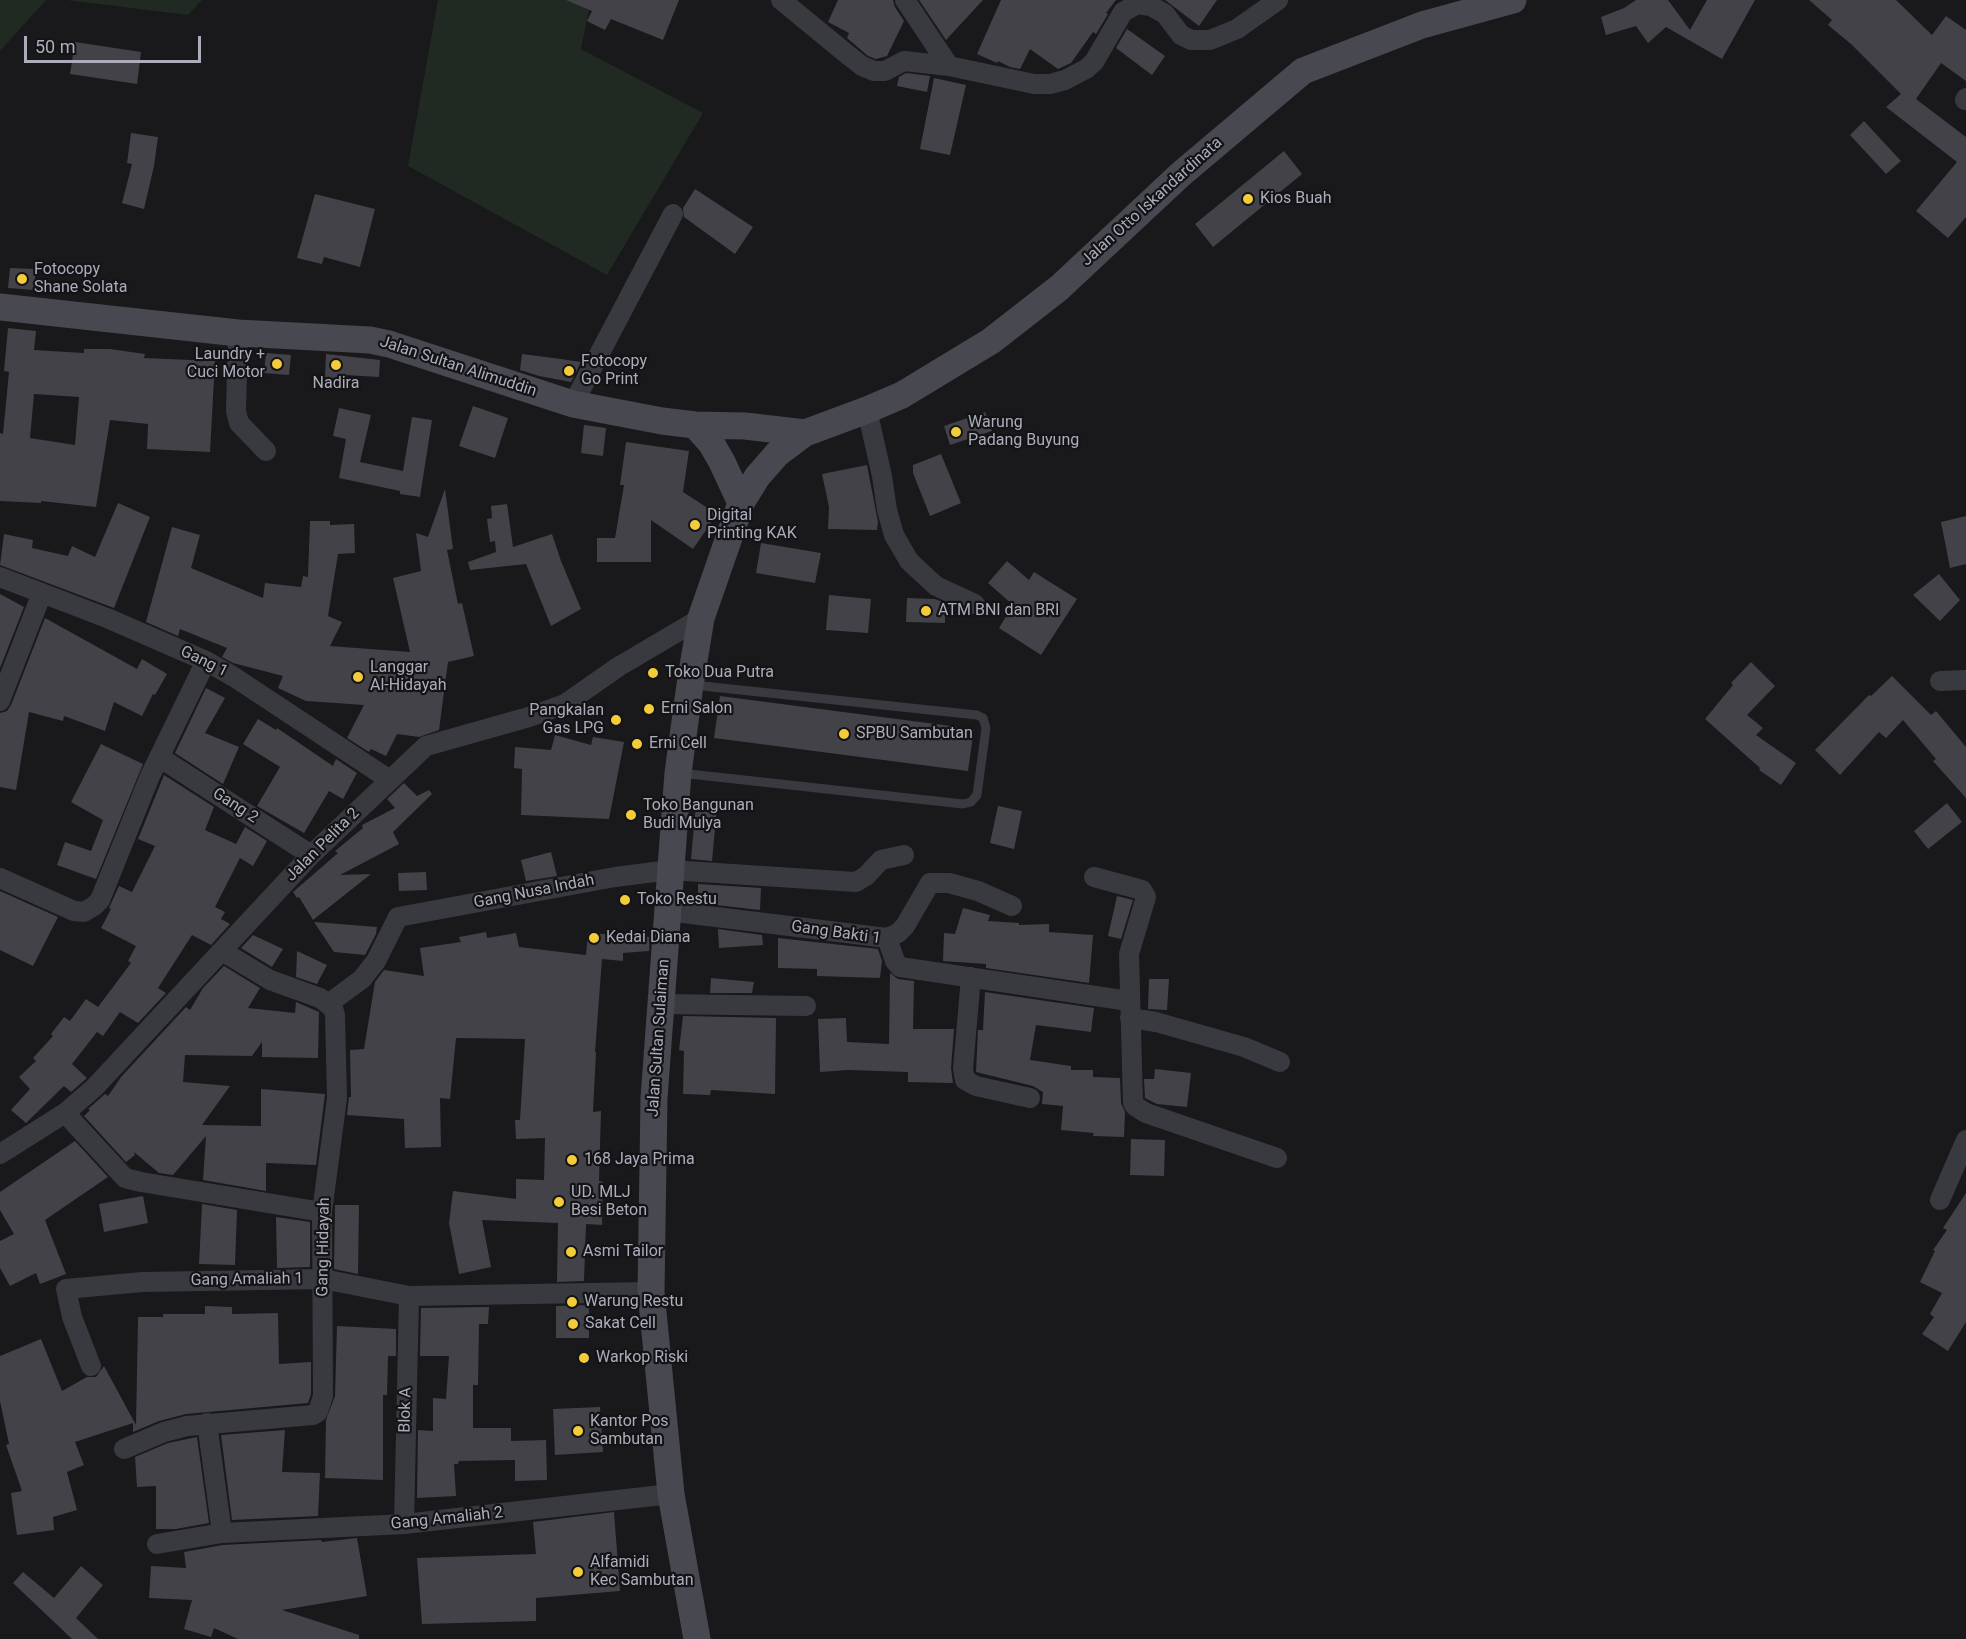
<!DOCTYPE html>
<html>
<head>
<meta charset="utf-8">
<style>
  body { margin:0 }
  #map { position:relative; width:1966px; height:1639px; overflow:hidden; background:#19181b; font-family:Roboto,sans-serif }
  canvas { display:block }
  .scale { position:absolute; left:24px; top:36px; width:177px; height:27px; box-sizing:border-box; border:3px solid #abadba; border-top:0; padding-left:8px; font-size:18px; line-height:21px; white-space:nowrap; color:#abadba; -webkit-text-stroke:4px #141316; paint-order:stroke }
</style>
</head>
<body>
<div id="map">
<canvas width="1966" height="1639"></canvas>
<div class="scale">50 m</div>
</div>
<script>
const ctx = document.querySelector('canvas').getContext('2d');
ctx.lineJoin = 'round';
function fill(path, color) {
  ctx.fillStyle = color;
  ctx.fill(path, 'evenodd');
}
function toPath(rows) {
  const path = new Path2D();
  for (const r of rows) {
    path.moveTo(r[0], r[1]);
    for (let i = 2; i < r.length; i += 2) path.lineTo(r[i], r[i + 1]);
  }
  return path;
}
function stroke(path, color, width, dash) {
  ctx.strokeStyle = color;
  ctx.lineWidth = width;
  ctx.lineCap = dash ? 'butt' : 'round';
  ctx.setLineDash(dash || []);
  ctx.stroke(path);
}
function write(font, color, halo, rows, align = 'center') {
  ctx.font = font + ' Roboto,sans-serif';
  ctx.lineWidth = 4.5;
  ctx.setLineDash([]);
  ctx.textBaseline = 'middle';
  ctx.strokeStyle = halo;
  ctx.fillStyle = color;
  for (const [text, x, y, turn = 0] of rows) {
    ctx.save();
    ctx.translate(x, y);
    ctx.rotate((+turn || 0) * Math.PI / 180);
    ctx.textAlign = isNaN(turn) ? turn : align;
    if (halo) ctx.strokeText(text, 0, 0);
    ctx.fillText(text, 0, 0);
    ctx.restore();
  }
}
fill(toPath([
  [0,0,46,0,0,51],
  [66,0,202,0,188,15],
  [438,0,591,0,581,49,703,113,607,275,408,166]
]), '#202922');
fill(toPath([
  [566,0,679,0,663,40,611,19,605,30,587,21,592,11],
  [838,0,893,0,895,7,904,21,887,56,876,59,868,56,847,38,849,33,828,22],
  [919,0,983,0,946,40],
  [1001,0,1116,0,1106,13,1108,14,1096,34,1093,32,1071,63,1058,69,1030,49,1020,69,1010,67,998,61,997,63,977,54],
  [1165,0,1217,0,1199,26],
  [1636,0,1668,0,1690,30,1707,0,1755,0,1722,59,1666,27,1648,43,1636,26,1606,35,1601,17,1624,8],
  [1809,0,1896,0,1932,35,1946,16,1966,30,1966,81,1941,63,1916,99,1966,137,1966,217,1948,238,1916,211,1957,162,1886,107,1901,94,1851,44,1828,25,1832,20],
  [1127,29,1165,56,1152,75,1116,48],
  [75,42,141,52,137,84,70,74],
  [906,73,930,76,927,92,897,86,899,77],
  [934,78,966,85,950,155,920,149],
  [1864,121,1901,161,1886,174,1850,135],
  [131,133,158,137,154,166,144,209,122,203,132,164,127,163],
  [1284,151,1302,174,1213,247,1195,224],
  [695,189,753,227,735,254,684,217,683,208],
  [315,194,375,209,360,267,324,257,322,264,297,258],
  [10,268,36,269,34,290,8,288],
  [8,328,36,331,34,350,84,353,84,349,110,349,145,354,144,358,215,361,210,452,147,449,148,424,110,420,96,507,41,501,41,503,0,501,0,433,3,434,9,372,4,371],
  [34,394,79,397,75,445,30,438],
  [266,353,291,355,289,375,264,373],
  [326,354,380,360,379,377,345,375,345,380,325,378],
  [522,354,561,359,581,362,571,382,539,376,520,370],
  [473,406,508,418,495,458,459,446],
  [339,408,371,415,360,462,403,471,412,417,432,420,420,497,400,494,400,491,339,478,346,439,333,436],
  [985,412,992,431,950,445,944,426],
  [584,425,606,428,603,456,581,453],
  [626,442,689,451,683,492,717,514,693,549,651,520,651,562,597,562,597,538,615,538,624,485,620,485],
  [941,454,961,503,930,516,913,473,913,465],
  [867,465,878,522,877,530,828,529,829,507,822,474],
  [445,489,453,549,447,550,458,604,462,603,474,656,448,662,439,730,419,737,397,734,386,756,371,749,369,752,347,738,364,705,306,701,278,688,283,676,233,663,222,657,227,648,180,629,178,636,146,622,172,527,200,535,191,568,263,598,265,583,301,587,303,576,308,577,310,521,330,521,330,525,354,524,355,553,338,554,328,616,342,622,330,646,410,652,393,578,421,571,416,533,428,537],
  [118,503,150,517,114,608,0,565,4,534,33,540,32,548,68,556,72,546,95,557],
  [507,504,513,547,552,534,561,561,581,609,551,626,526,564,470,570,468,562,496,552,495,541,490,542,487,519,492,518,491,506],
  [1966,516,1966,564,1950,568,1941,522],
  [761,543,821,553,815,583,756,573],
  [1007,561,1029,580,1034,572,1077,599,1041,655,999,628,1013,605,988,583],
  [1939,574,1960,600,1940,621,1913,595],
  [0,594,24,607,0,668],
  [829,595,871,599,868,633,826,630],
  [907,598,935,599,945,603,945,623,906,622],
  [45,618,137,669,142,659,167,674,155,695,153,694,142,716,114,702,105,731,64,716,63,721,29,712,16,790,0,787,0,713,7,711,11,705],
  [1751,662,1775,686,1747,715,1763,728,1756,735,1796,763,1781,785,1759,770,1760,768,1705,719,1733,685,1731,683],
  [1892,676,1931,715,1936,711,1966,747,1966,798,1933,761,1936,759,1903,720,1886,738,1879,732,1840,775,1815,750,1869,695,1871,696],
  [206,688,225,698,205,733,239,747,223,784,175,753],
  [720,696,974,729,968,771,714,738],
  [258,719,276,730,277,728,333,766,336,759,357,773,343,799,329,791,304,833,257,806,280,767,243,744],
  [555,735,591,745,593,737,624,742,609,819,521,815,522,769,514,768,515,747,551,750],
  [101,744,143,764,96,879,57,865,65,842,91,851,103,820,71,802],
  [164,775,214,807,205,830,236,844,245,827,267,841,253,866,240,858,215,907,225,912,221,919,230,924,211,945,192,935,158,988,166,993,138,1023,120,1012,103,1036,97,1032,72,1064,87,1078,71,1092,64,1086,26,1123,11,1110,30,1089,19,1077,36,1061,33,1058,53,1036,51,1034,64,1017,70,1021,86,999,98,1007,131,963,128,961,136,946,101,928,111,909,109,908,119,886,132,892,155,846,138,839],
  [404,783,417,796,429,790,432,794,393,832,399,844,340,875,371,874,313,920,299,897,297,898,293,892,338,853,335,851,363,828,362,825,395,808,387,799],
  [1947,803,1962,822,1928,849,1914,831],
  [696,804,717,806,712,861,691,859],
  [998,806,1022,811,1014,849,990,843],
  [551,852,557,876,526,881,521,860],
  [426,872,427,890,399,891,398,873],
  [698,884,761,888,760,910,698,903],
  [0,891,58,917,33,966,0,950],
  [1117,896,1133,900,1121,939,1108,936],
  [963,908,990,915,988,921,1019,923,1019,925,1049,924,1049,932,1093,935,1089,983,986,968,986,964,943,961,944,933,955,934],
  [314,922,377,927,376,934,365,955,334,952],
  [718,929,762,935,763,945,719,948],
  [486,932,487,938,516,933,519,947,586,955,588,933,650,937,649,951,623,953,623,961,602,959,595,1052,596,1052,593,1112,601,1111,599,1181,603,1182,602,1225,586,1224,584,1281,557,1282,558,1223,482,1220,491,1267,459,1274,449,1223,453,1191,516,1199,516,1179,544,1180,545,1138,516,1139,515,1120,520,1120,525,1039,456,1038,450,1099,440,1098,441,1147,405,1148,404,1119,347,1115,349,1097,351,1097,350,1050,364,1049,375,982,384,970,424,976,420,948,461,942,459,937],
  [253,935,283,949,272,967,241,948],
  [778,938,878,949,882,961,880,978,817,976,817,969,778,968],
  [297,951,327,965,317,984,296,977],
  [224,966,260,988,248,1008,295,1013,296,1002,319,1012,318,1058,262,1057,262,1042,252,1056,185,1055,183,1082,230,1086,202,1125,261,1126,261,1089,325,1094,316,1165,266,1163,266,1191,203,1180,206,1136,173,1175,159,1173,134,1152,135,1155,126,1162,84,1116,90,1110,88,1109,105,1094,108,1096,121,1077,186,1007,190,1010,203,988],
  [890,973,898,979,914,981,913,1029,954,1029,951,1068,953,1083,908,1082,908,1072,848,1070,820,1072,818,1019,846,1018,847,1042,889,1044],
  [711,978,754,982,752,993,710,993],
  [1149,979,1169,979,1167,1010,1148,1009],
  [985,992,1094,1008,1091,1032,1036,1025,1030,1060,1071,1066,1071,1070,1093,1070,1093,1077,1120,1078,1121,1103,1125,1112,1124,1137,1093,1136,1094,1133,1061,1130,1063,1106,1042,1104,1043,1092,1033,1086,976,1072,978,1030,983,1030],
  [683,1016,776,1018,775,1094,711,1090,710,1095,683,1094,684,1051,679,1050],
  [1155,1069,1191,1073,1187,1107,1157,1104,1145,1098,1144,1079,1154,1079],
  [1131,1139,1165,1140,1164,1176,1130,1175],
  [75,1141,108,1177,45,1220,66,1274,40,1284,36,1273,10,1286,0,1268,0,1241,14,1234,0,1210,0,1192],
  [1966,1193,1966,1322,1948,1351,1922,1334,1934,1317,1930,1314,1942,1293,1920,1282,1935,1251,1933,1250,1947,1230,1943,1228],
  [143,1196,148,1223,104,1232,99,1204],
  [202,1204,237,1210,235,1265,199,1264],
  [335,1205,359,1205,358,1274,334,1269],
  [276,1217,310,1222,310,1267,277,1268],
  [589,1305,589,1338,556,1338,556,1306],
  [205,1306,232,1307,232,1314,278,1313,279,1364,311,1362,311,1394,308,1403,186,1414,159,1421,133,1432,133,1423,75,1442,84,1465,67,1472,77,1510,53,1517,54,1530,17,1535,11,1493,22,1491,6,1445,9,1444,0,1401,0,1356,41,1339,62,1391,87,1377,96,1377,104,1366,136,1425,138,1317,163,1317,163,1314,205,1314],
  [489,1307,488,1324,479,1324,478,1385,473,1385,473,1428,511,1428,511,1441,546,1440,547,1480,515,1481,515,1460,459,1461,458,1464,454,1464,456,1496,417,1498,418,1430,433,1431,433,1398,446,1399,449,1356,420,1356,421,1308],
  [337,1326,396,1329,396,1356,388,1356,387,1395,383,1395,383,1480,325,1478,326,1420,335,1396],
  [600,1407,603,1452,555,1455,553,1409],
  [285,1430,282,1472,320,1473,318,1516,232,1520,221,1435],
  [197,1437,209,1523,176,1529,156,1529,156,1486,137,1487,135,1457,168,1443],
  [614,1512,620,1591,536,1598,536,1621,422,1624,417,1558,536,1554,533,1522],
  [357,1538,367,1596,282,1610,359,1635,359,1639,238,1639,214,1628,211,1637,184,1629,192,1600,149,1598,151,1566,186,1568,184,1552,223,1545,321,1540,322,1542],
  [81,1566,103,1585,76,1618,98,1639,72,1639,13,1583,23,1572,54,1598]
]), '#434248');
stroke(toPath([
  [680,773,963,804,971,802,977,795,986,728,983,718,977,715,693,685]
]), '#393a40', 9);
stroke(toPath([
  [781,0,848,55,862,66,874,71,885,71,904,61,949,66,1034,84,1050,84,1065,80,1086,69,1094,62,1123,12,1137,4,1151,6,1165,14,1181,35,1191,40,1210,40,1237,29,1278,0],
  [905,0,949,66],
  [1965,100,1966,98],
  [238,333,236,411,239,423,266,451],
  [573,404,673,214],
  [867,410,882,476,887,510,894,535,909,561,936,586,975,604],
  [0,577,107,618,206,661,234,677,390,780],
  [1940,681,1966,680],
  [0,701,42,593],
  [159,757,311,855],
  [1094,877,1142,890,1146,897,1129,954,1133,1103,1135,1106,1146,1113,1277,1158],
  [0,878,74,911,84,912,94,906,100,900,150,776,206,661],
  [667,911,887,938,898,933,905,926,930,883,949,883,978,891,1012,906],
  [887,938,895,961,900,967,1129,1001],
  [971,977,963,1069,965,1080,976,1086,1030,1098],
  [328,1004,362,979,376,961,398,917,615,877,670,870,856,882,866,876,881,860,904,855],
  [661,1004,806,1006],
  [1130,1018,1156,1022,1244,1047,1280,1062],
  [65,1113,125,1178,141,1182,322,1212],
  [0,1154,65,1113,94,1088,311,855,426,746,529,717,565,704,618,667,701,618],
  [1940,1200,1966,1140],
  [91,1366,72,1317,66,1289,142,1282,323,1279,409,1296,651,1292],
  [207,1423,222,1533],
  [124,1449,164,1432,187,1426,313,1415,318,1412,323,1396,322,1212,337,1098,335,1015,333,1008,320,998,270,980,222,951],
  [404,1524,409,1296],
  [157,1544,222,1533,404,1524,671,1494]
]), '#393a40', 20);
stroke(toPath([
  [0,307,238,333,370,340,389,344,573,404,662,421,695,425,745,426,805,433],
  [695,425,711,443,722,462,741,503],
  [697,1639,671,1494,651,1292,654,1098,678,773,690,685,701,618,741,503,757,477,777,454,805,433,867,410,902,395,991,341,1059,288,1181,174,1303,71,1422,25,1513,0]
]), '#474850', 27);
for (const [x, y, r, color] of [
  [1248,199,6,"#f2cc39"],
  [22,279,6,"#f2cc39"],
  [277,364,6,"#f2cc39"],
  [336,365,6,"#f2cc39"],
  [569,371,6,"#f2cc39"],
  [956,432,6,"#f2cc39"],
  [695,525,6,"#f2cc39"],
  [926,611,6,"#f2cc39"],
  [653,673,6,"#f2cc39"],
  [358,677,6,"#f2cc39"],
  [649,709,6,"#f2cc39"],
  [616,720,6,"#f2cc39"],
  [844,734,6,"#f2cc39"],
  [637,744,6,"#f2cc39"],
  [631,815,6,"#f2cc39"],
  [625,900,6,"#f2cc39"],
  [594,938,6,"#f2cc39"],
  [572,1160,6,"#f2cc39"],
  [559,1202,6,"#f2cc39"],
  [571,1252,6,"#f2cc39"],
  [572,1302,6,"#f2cc39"],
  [573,1324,6,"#f2cc39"],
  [584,1358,6,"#f2cc39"],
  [578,1431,6,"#f2cc39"],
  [578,1572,6,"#f2cc39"]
]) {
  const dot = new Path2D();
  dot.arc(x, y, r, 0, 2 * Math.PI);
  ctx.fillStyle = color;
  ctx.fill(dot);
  stroke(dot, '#141316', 2);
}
write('16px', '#abadba', '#141316', [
  ["Kios Buah",1260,199],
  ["Fotocopy",34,270],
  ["Shane Solata",34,288],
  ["Laundry +",265,355,"right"],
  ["Cuci Motor",265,373,"right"],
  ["Fotocopy",581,362],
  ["Go Print",581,380],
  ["Nadira",336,384,"center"],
  ["Warung",968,423],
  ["Padang Buyung",968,441],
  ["Digital",707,516],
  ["Printing KAK",707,534],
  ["ATM BNI dan BRI",938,611],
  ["Langgar",370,668],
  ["Al-Hidayah",370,686],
  ["Toko Dua Putra",665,673],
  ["Erni Salon",661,709],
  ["Pangkalan",604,711,"right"],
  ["Gas LPG",604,729,"right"],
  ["SPBU Sambutan",856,734],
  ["Erni Cell",649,744],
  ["Toko Bangunan",643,806],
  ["Budi Mulya",643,824],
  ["Toko Restu",637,900],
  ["Kedai Diana",606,938],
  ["168 Jaya Prima",584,1160],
  ["UD. MLJ",571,1193],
  ["Besi Beton",571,1211],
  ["Asmi Tailor",583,1252],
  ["Warung Restu",584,1302],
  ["Sakat Cell",585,1324],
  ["Warkop Riski",596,1358],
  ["Kantor Pos",590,1422],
  ["Sambutan",590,1440],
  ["Alfamidi",590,1563],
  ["Kec Sambutan",590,1581]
], 'left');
write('16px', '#abadba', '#141316', [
  ["Jalan Otto Iskandardinata",1152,202,-42],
  ["Jalan Sultan Alimuddin",458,367,18],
  ["Gang 1",204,662,26],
  ["Gang 2",235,806,33],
  ["Jalan Pelita 2",323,845,-45],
  ["Gang Nusa Indah",534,892,-11],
  ["Gang Bakti 1",836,933,8],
  ["Jalan Sultan Sulaiman",659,1038,-86],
  ["Gang Hidayah",324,1247,-89],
  ["Gang Amaliah 1",247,1280,-1],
  ["Blok A",406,1410,-89],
  ["Gang Amaliah 2",447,1519,-6]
]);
</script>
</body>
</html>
